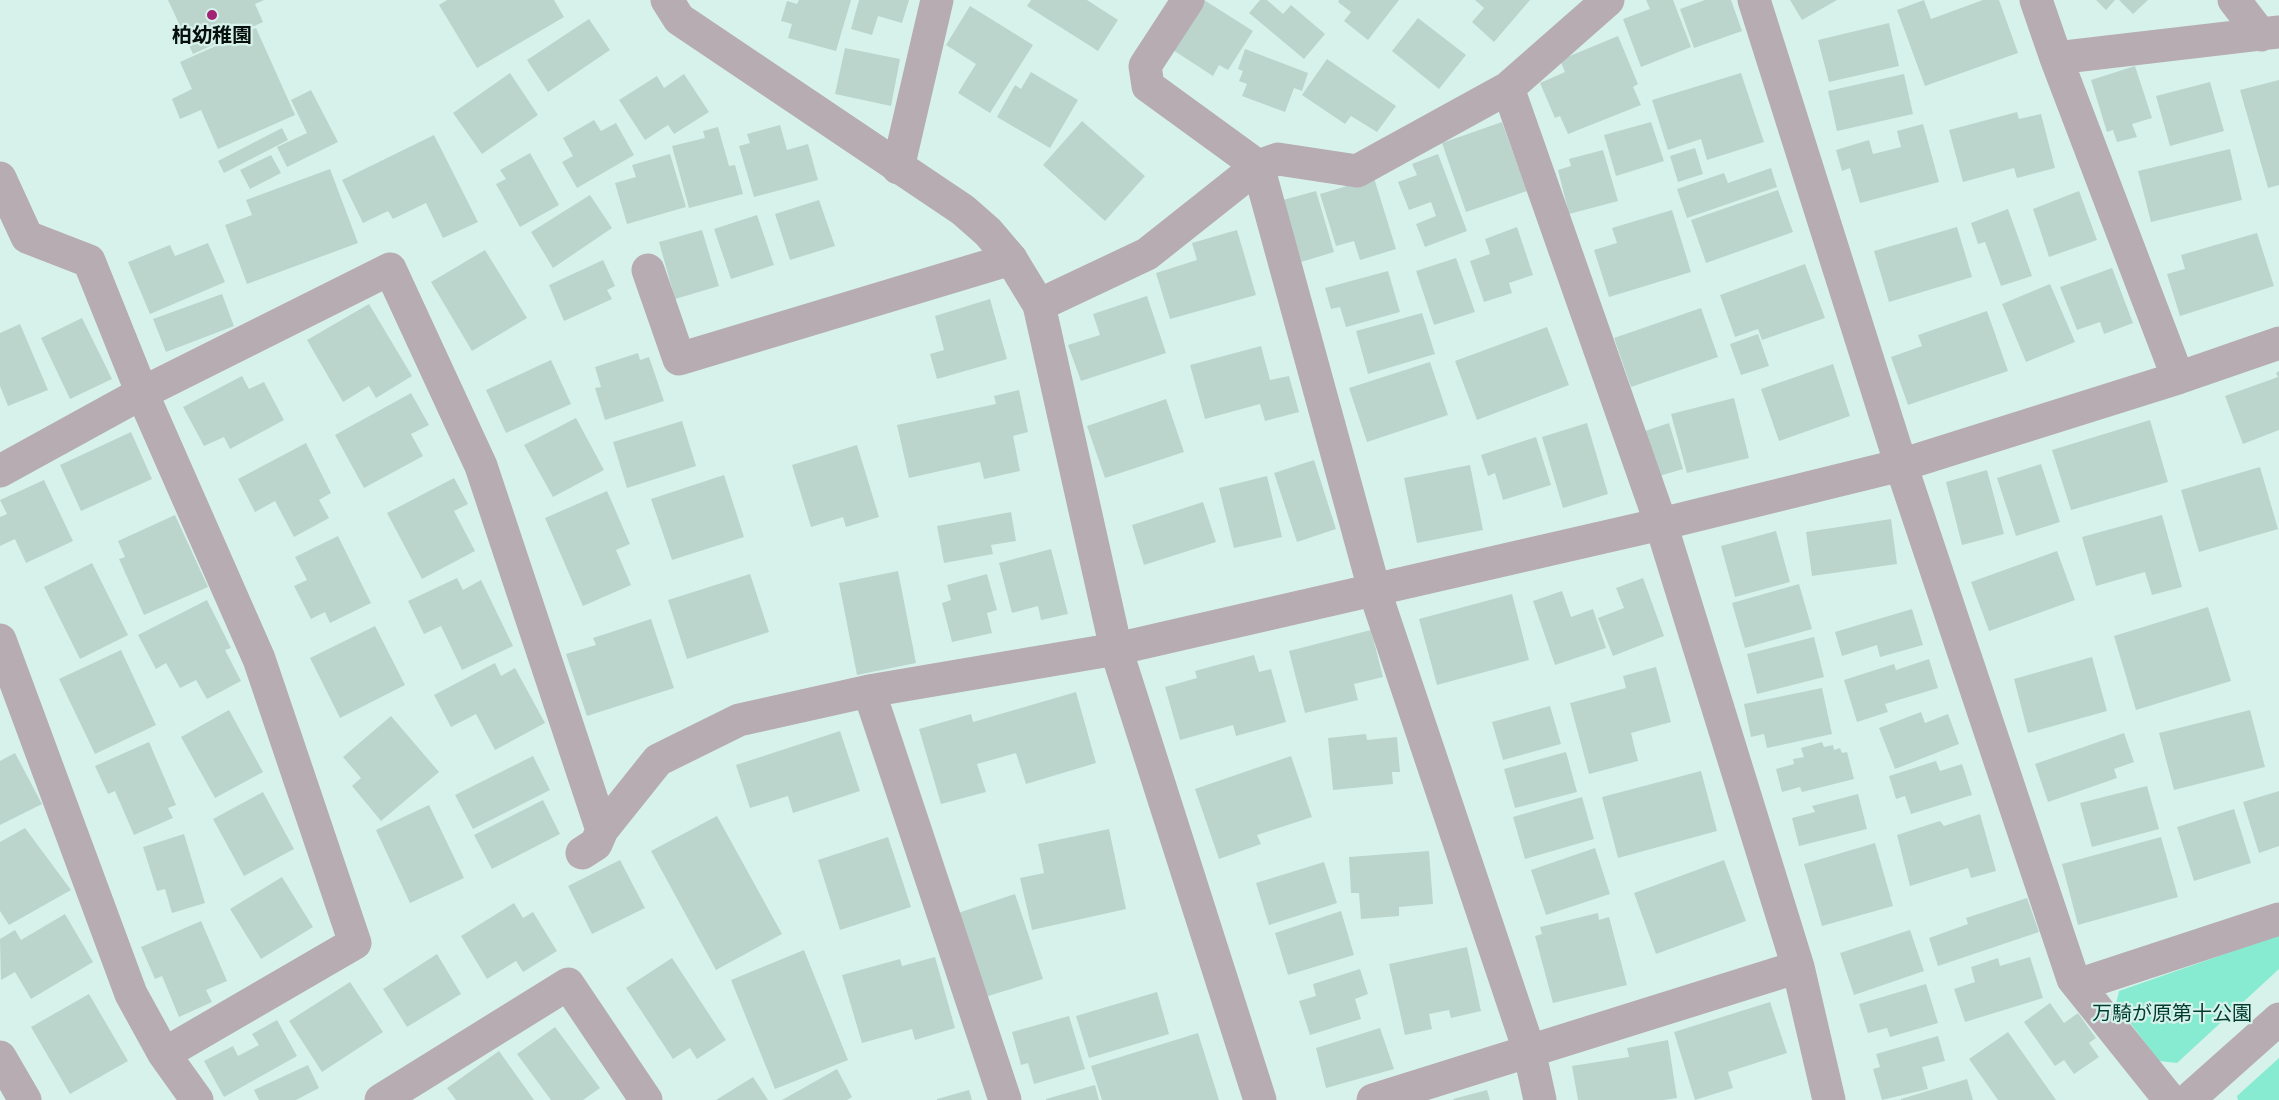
<!DOCTYPE html>
<html>
<head>
<meta charset="utf-8">
<style>
  body { margin:0 }
  canvas { display:block; background:#d7f2ea }
</style>
</head>
<body>
<canvas width="2279" height="1100"></canvas>
<script>
const ctx = document.querySelector('canvas').getContext('2d');
ctx.lineJoin = 'round';
function fill(path, color) {
  ctx.fillStyle = color;
  ctx.fill(path, 'evenodd');
}
function toPath(rows) {
  const path = new Path2D();
  for (const r of rows) {
    path.moveTo(r[0], r[1]);
    for (let i = 2; i < r.length; i += 2) path.lineTo(r[i], r[i + 1]);
  }
  return path;
}
function stroke(path, color, width, dash) {
  ctx.strokeStyle = color;
  ctx.lineWidth = width;
  ctx.lineCap = dash ? 'butt' : 'round';
  ctx.setLineDash(dash || []);
  ctx.stroke(path);
}
function write(font, color, halo, rows, align = 'center') {
  ctx.font = font + ' "Public Sans","Noto Sans JP",sans-serif';
  ctx.lineWidth = 4.5;
  ctx.setLineDash([]);
  ctx.textBaseline = 'middle';
  ctx.strokeStyle = halo;
  ctx.fillStyle = color;
  for (const [text, x, y, turn = 0] of rows) {
    ctx.save();
    ctx.translate(x, y);
    ctx.rotate((+turn || 0) * Math.PI / 180);
    ctx.textAlign = isNaN(turn) ? turn : align;
    if (halo) ctx.strokeText(text, 0, 0);
    ctx.fillText(text, 0, 0);
    ctx.restore();
  }
}
fill(toPath([
  [2279,935,2279,969,2177,1063,2159,1061,2116,1004,2119,991],
  [2279,1058,2279,1100,2238,1100,2237,1096]
]), '#87ebd2');
fill(toPath([
  [168,0,264,0,255,4,263,22,193,54],
  [447,0,554,0,564,17,477,68,439,5],
  [799,0,851,0,836,51,788,38,792,24,781,21,787,1,797,4],
  [859,0,909,0,902,23,878,16,872,35,851,29],
  [1031,0,1087,0,1118,20,1098,51,1027,6],
  [1204,0,1253,31,1228,70,1219,65,1213,76,1173,50],
  [1260,0,1267,0,1283,14,1291,5,1325,34,1304,59,1249,13],
  [1339,0,1399,0,1368,40,1344,21,1351,12,1338,2],
  [1475,0,1530,0,1494,42,1472,22,1484,8],
  [1646,0,1673,0,1691,47,1641,67,1623,19,1650,9],
  [1705,0,1731,0,1742,31,1694,48,1680,9],
  [1790,0,1837,0,1802,20],
  [1924,0,1931,19,1983,0,1999,0,2018,53,1925,86,1897,10],
  [2096,0,2115,0,2106,10],
  [2119,0,2148,0,2133,14],
  [970,6,1033,45,990,113,958,93,976,64,946,45],
  [1418,18,1466,55,1439,89,1392,51],
  [589,19,610,50,548,92,527,60],
  [1889,23,1899,66,1829,82,1818,40],
  [256,28,295,115,218,149,201,110,180,119,172,99,192,89,180,62],
  [1618,36,1638,84,1633,87,1641,105,1568,134,1560,116,1555,118,1540,83,1565,72,1560,60],
  [845,48,900,59,891,106,835,94],
  [1245,49,1308,73,1302,91,1294,88,1285,112,1242,96,1247,84,1239,81,1243,71,1238,69],
  [1327,59,1396,106,1377,132,1351,116,1345,124,1302,95],
  [2135,66,2152,118,2132,124,2137,137,2117,142,2113,130,2107,132,2091,80],
  [1031,72,1078,100,1050,148,997,117,1015,85,1021,89],
  [510,73,538,115,482,154,453,113],
  [1741,73,1764,142,1707,160,1701,139,1668,150,1652,100],
  [684,74,709,112,674,134,668,125,645,140,619,100,657,76,664,88],
  [1904,74,1913,114,1837,131,1828,91],
  [2279,80,2279,185,2268,188,2240,90],
  [2210,82,2224,131,2170,146,2156,96],
  [311,90,338,142,287,167,277,147,307,133,291,100],
  [2017,112,2019,119,2041,114,2055,168,2017,178,2014,168,1963,182,1949,130],
  [594,120,601,131,616,123,634,155,577,188,562,162,573,156,563,138],
  [1082,121,1145,176,1105,221,1043,165],
  [1502,122,1527,191,1466,212,1442,143],
  [1651,122,1664,161,1616,176,1604,135],
  [1923,124,1939,182,1860,203,1850,168,1842,171,1836,150,1869,140,1873,154,1901,147,1897,131],
  [780,125,787,150,808,144,818,180,754,197,739,146,750,143,747,134],
  [718,127,729,166,735,165,743,194,689,208,672,146,705,138,703,131],
  [282,128,288,140,224,173,218,161],
  [434,135,478,222,443,238,426,203,393,219,388,211,363,223,342,180],
  [1695,148,1703,174,1678,182,1670,156],
  [2230,149,2242,200,2151,222,2138,171],
  [1603,150,1618,201,1569,214,1558,170,1571,166,1569,159],
  [530,153,559,205,520,227,496,184,506,179,500,170],
  [670,154,686,207,627,224,615,183,636,177,632,165],
  [1438,154,1467,231,1425,247,1416,224,1436,216,1431,202,1409,210,1398,182,1417,175,1412,164],
  [271,155,281,173,250,189,240,170],
  [1771,168,1777,187,1687,218,1677,189,1724,173,1728,183],
  [330,169,358,243,247,284,225,225,252,215,246,200],
  [1374,178,1396,249,1360,260,1354,241,1336,246,1320,194],
  [1778,190,1793,232,1706,263,1691,220],
  [1316,191,1334,252,1301,262,1283,200],
  [2079,191,2097,240,2049,257,2033,209],
  [590,195,612,228,553,268,531,232],
  [819,200,835,246,790,260,775,214],
  [2008,209,2032,276,2001,286,1985,242,1978,244,1971,223],
  [1672,210,1691,272,1609,297,1594,250,1617,243,1612,228],
  [757,215,774,265,731,279,714,229],
  [1517,227,1533,275,1509,283,1512,293,1484,302,1470,261,1490,254,1485,239],
  [1957,227,1972,277,1889,302,1874,251],
  [702,230,719,286,675,299,659,242],
  [1237,230,1256,295,1170,319,1156,273,1197,260,1192,243],
  [2257,233,2274,286,2180,316,2167,274,2185,269,2181,255],
  [208,243,225,282,150,314,128,262,170,245,175,256],
  [485,250,527,318,472,351,431,282],
  [1456,258,1475,312,1434,325,1416,271],
  [603,260,615,286,607,290,612,299,564,321,549,285],
  [1805,264,1825,318,1762,340,1758,329,1735,337,1720,295],
  [2112,268,2133,323,2104,334,2100,322,2077,330,2060,287],
  [1388,271,1400,312,1346,327,1340,307,1331,309,1325,288],
  [2050,284,2075,342,2026,362,2002,304],
  [222,294,234,326,166,352,153,319],
  [1147,296,1166,353,1081,381,1068,345,1100,335,1093,314],
  [990,299,1007,359,937,379,930,354,944,350,935,316],
  [369,304,412,376,376,398,369,386,343,402,307,340],
  [1701,308,1718,357,1631,387,1614,338],
  [1987,311,2008,371,1908,405,1891,357,1922,346,1918,335],
  [1422,313,1435,354,1368,374,1356,331],
  [82,318,112,379,70,399,41,338],
  [20,324,48,390,8,406,0,386,0,333],
  [1547,327,1569,385,1477,420,1455,361],
  [1758,334,1769,366,1741,375,1730,344],
  [1261,346,1270,380,1289,376,1299,412,1265,421,1260,404,1205,419,1190,365],
  [638,353,640,360,649,357,664,401,605,420,595,388,601,387,595,367],
  [551,360,571,404,506,433,486,390],
  [1430,362,1448,415,1367,442,1349,388],
  [1833,364,1850,416,1779,441,1761,389],
  [2279,371,2279,430,2243,444,2225,396,2278,377,2276,373],
  [242,376,249,389,264,382,284,420,230,449,224,437,204,446,183,407],
  [1019,390,1028,432,1013,436,1020,471,984,479,980,462,909,478,897,425,996,404,994,396],
  [411,393,429,425,411,434,423,456,364,488,335,435],
  [1734,398,1749,458,1687,473,1671,414],
  [1166,399,1184,452,1105,478,1087,426],
  [576,418,604,470,553,497,524,445],
  [2150,420,2168,482,2071,510,2052,450],
  [682,421,696,466,627,488,613,442],
  [1587,423,1608,494,1563,508,1542,437],
  [1669,423,1683,469,1656,477,1642,432],
  [131,432,152,479,81,511,60,465],
  [1536,437,1551,485,1503,500,1495,473,1488,476,1481,455],
  [306,443,331,493,319,500,329,518,294,537,275,501,255,512,238,479],
  [857,445,879,517,846,527,843,517,811,527,792,465],
  [1314,460,1336,529,1297,542,1274,473],
  [2041,464,2060,522,2016,536,1997,478],
  [1470,465,1483,530,1417,543,1404,478],
  [2260,467,2278,529,2199,552,2181,490],
  [1987,470,2004,534,1962,545,1946,482],
  [724,475,744,537,672,560,651,499],
  [1267,476,1282,537,1234,548,1219,488],
  [454,478,468,504,454,511,475,551,422,579,387,513],
  [44,480,73,541,26,563,15,539,0,546,0,517,7,514,0,500],
  [607,491,630,544,616,550,631,585,583,606,545,518],
  [1203,502,1216,542,1144,565,1132,525],
  [1011,512,1016,541,991,545,993,554,944,563,937,526],
  [175,515,208,587,144,615,119,559,125,557,118,541],
  [2162,515,2182,587,2152,595,2145,572,2096,586,2082,537],
  [1891,519,1897,564,1812,576,1806,532],
  [1776,531,1790,582,1735,597,1721,546],
  [338,536,371,603,330,623,325,612,311,619,294,586,307,580,295,557],
  [1051,549,1068,614,1041,620,1038,606,1012,613,999,563],
  [2057,551,2075,600,1989,631,1971,582],
  [92,563,128,635,80,659,44,587],
  [898,571,916,663,857,675,839,583],
  [750,574,769,632,687,659,668,600],
  [987,574,997,610,987,613,992,633,952,642,942,603,951,600,947,585],
  [457,578,463,590,481,580,513,646,462,670,441,626,424,634,408,601],
  [1643,578,1664,636,1613,656,1598,618,1624,608,1616,588],
  [1799,584,1812,629,1745,648,1732,603],
  [1562,591,1571,617,1593,609,1606,648,1555,665,1533,601],
  [1512,594,1529,660,1437,685,1419,619],
  [207,600,231,648,225,650,241,681,207,699,196,680,180,688,166,663,156,669,138,635],
  [2208,607,2231,681,2136,710,2114,636],
  [1912,609,1923,645,1880,657,1877,645,1842,656,1835,632],
  [651,619,674,688,587,716,566,654,596,645,593,638],
  [375,626,405,685,340,718,310,658],
  [1371,630,1383,677,1354,684,1358,700,1305,713,1289,651],
  [1814,637,1824,677,1757,694,1747,654],
  [121,650,156,725,95,754,59,679],
  [1254,655,1259,672,1271,669,1286,722,1236,736,1233,725,1180,740,1165,687,1197,678,1195,671],
  [2092,657,2107,711,2028,733,2014,679],
  [1929,659,1938,688,1885,704,1888,712,1857,722,1844,680,1894,664,1896,670],
  [495,663,501,676,515,668,545,723,495,750,476,714,451,727,434,695],
  [1656,667,1671,722,1631,733,1638,761,1589,774,1570,703,1626,688,1623,676],
  [1822,688,1832,734,1767,748,1764,734,1751,737,1744,704],
  [1076,692,1096,763,1026,784,1016,753,977,764,986,792,941,804,919,729,971,714,973,722],
  [1550,706,1561,744,1503,760,1492,722],
  [229,710,263,772,215,798,181,737],
  [2250,710,2265,767,2174,790,2159,733],
  [1921,712,1925,723,1948,714,1959,744,1895,769,1879,728],
  [391,716,439,772,381,821,352,786,361,778,343,757],
  [840,731,860,791,793,813,788,796,750,808,736,765],
  [2124,733,2134,762,2114,769,2117,778,2048,802,2035,764],
  [1366,734,1367,740,1397,737,1400,772,1392,772,1393,784,1333,790,1328,738],
  [149,742,176,805,168,808,173,818,134,835,115,791,108,794,95,766],
  [1822,742,1824,747,1833,745,1834,750,1840,748,1842,753,1847,752,1854,779,1802,792,1800,787,1782,792,1776,769,1794,764,1793,759,1804,757,1801,748],
  [1566,752,1577,792,1515,808,1504,769],
  [15,753,42,804,0,825,0,761],
  [533,756,550,790,473,829,455,795],
  [1291,756,1312,817,1257,835,1261,844,1219,859,1195,789],
  [1936,761,1940,771,1962,764,1972,795,1911,814,1905,796,1896,799,1889,776],
  [1701,771,1717,831,1618,858,1602,797],
  [2147,786,2159,829,2092,847,2080,803],
  [2279,791,2279,846,2259,853,2243,802],
  [263,792,294,849,244,876,213,819],
  [1858,794,1867,829,1799,846,1792,818,1815,812,1812,806],
  [1582,797,1594,839,1525,859,1513,817],
  [543,800,560,834,492,869,474,835],
  [429,805,464,878,410,903,376,830],
  [2234,809,2251,863,2194,881,2177,827],
  [1980,814,1996,871,1971,878,1968,868,1910,886,1897,835,1940,821,1944,826],
  [717,816,782,934,716,970,651,851],
  [25,828,71,890,9,925,0,911,0,842],
  [1109,829,1126,909,1032,930,1020,878,1044,873,1038,844],
  [184,834,205,903,172,913,165,889,157,891,143,847],
  [888,837,911,907,840,930,818,860],
  [2161,837,2178,897,2078,925,2062,864],
  [1875,843,1893,906,1822,926,1804,864],
  [1595,848,1610,894,1546,915,1531,870],
  [1429,851,1433,904,1399,907,1399,916,1361,919,1359,893,1351,893,1349,857],
  [620,860,645,908,592,934,568,886],
  [1724,860,1746,921,1656,954,1634,893],
  [1324,862,1337,903,1269,925,1256,883],
  [282,877,313,927,261,959,230,909],
  [1015,894,1043,979,985,997,958,913],
  [2027,898,2039,932,1938,966,1929,938,1968,924,1966,918],
  [514,903,523,918,533,912,557,951,523,972,516,961,487,979,461,936],
  [1341,911,1354,955,1288,975,1275,933],
  [1598,913,1599,920,1609,917,1627,985,1553,1003,1535,936,1542,934,1540,927],
  [65,914,93,962,31,999,15,972,1,980,0,939,15,930,21,940],
  [201,921,227,981,206,990,212,1002,179,1017,162,976,155,979,141,947],
  [1910,930,1924,971,1854,995,1840,953],
  [1467,947,1481,1011,1451,1018,1449,1010,1429,1014,1432,1029,1405,1035,1389,964],
  [804,950,848,1060,775,1089,731,980],
  [437,954,461,994,407,1027,383,989],
  [935,957,955,1028,915,1040,912,1029,862,1043,842,975,900,959,902,966],
  [2030,957,2043,998,1965,1022,1954,989,1975,982,1971,967,1998,958,2000,966],
  [672,958,726,1040,697,1059,690,1048,673,1059,626,988],
  [1360,969,1368,994,1355,999,1361,1019,1310,1035,1299,1001,1316,996,1313,984],
  [350,982,383,1032,322,1072,289,1021],
  [1926,984,1938,1023,1890,1037,1887,1028,1868,1033,1859,1004],
  [1157,992,1169,1034,1089,1058,1076,1016],
  [89,994,128,1061,70,1094,31,1027],
  [1770,1002,1787,1053,1728,1072,1733,1088,1695,1100,1674,1032],
  [2050,1003,2064,1023,2078,1013,2096,1038,2089,1043,2099,1057,2074,1074,2064,1060,2055,1066,2024,1022],
  [1069,1016,1085,1069,1034,1084,1028,1063,1021,1065,1012,1032],
  [277,1020,297,1056,224,1097,204,1061,233,1046,238,1056,259,1045,252,1034],
  [555,1027,600,1088,583,1100,551,1100,517,1054],
  [1380,1028,1394,1069,1326,1088,1316,1048],
  [2008,1032,2056,1100,1998,1100,1969,1059],
  [1198,1033,1219,1100,1102,1100,1091,1066],
  [1938,1036,1945,1061,1922,1067,1928,1089,1882,1100,1873,1069,1880,1067,1876,1054],
  [1668,1040,1677,1098,1664,1100,1578,1100,1572,1066,1629,1057,1627,1048],
  [499,1051,534,1100,456,1100,447,1088],
  [308,1065,319,1088,296,1100,259,1100,254,1090],
  [837,1069,852,1097,847,1100,782,1100],
  [753,1077,768,1100,716,1100],
  [1967,1079,1973,1100,1901,1100,1901,1099],
  [1095,1085,1099,1100,1046,1100,1046,1099],
  [969,1090,972,1100,937,1100,937,1099],
  [1487,1090,1490,1100,1454,1100,1453,1099]
]), '#bbd5cd');
stroke(toPath([
  [1188,0,1145,66,1148,86,1258,166,1374,589,1529,1050,1540,1100],
  [1754,0,1901,465,2073,979,2170,1100],
  [2036,0,2056,58,2178,378],
  [2234,0,2261,35],
  [2056,58,2279,32],
  [1508,88,1661,524,1798,967,1829,1100],
  [898,168,937,0],
  [0,178,27,237,89,261,142,393,259,659,355,943,164,1054],
  [648,270,679,359,1011,259],
  [1039,305,1147,254,1258,166,1278,159,1357,171,1508,88,1608,0],
  [0,471,142,393,390,269,481,466,602,830],
  [0,640,131,994,164,1054,197,1100],
  [869,691,1005,1100],
  [582,853,596,844,602,830,658,760,739,720,869,691,1116,649,1661,524,1901,465,2178,378,2279,343],
  [2078,985,2279,919],
  [0,1057,25,1100],
  [381,1100,568,984,646,1100],
  [1373,1100,1798,967]
]), '#b6acb1', 33);
stroke(toPath([
  [667,0,679,19,963,210,988,232,1011,259,1039,305,1116,649,1260,1100],
  [2188,1100,2279,1019]
]), '#b6acb1', 33);
for (const [x, y, r, color] of [
  [212,15,6,"#a22374"]
]) {
  const dot = new Path2D();
  dot.arc(x, y, r, 0, 2 * Math.PI);
  ctx.fillStyle = color;
  ctx.fill(dot);
  stroke(dot, '#d7f2ea', 2);
}
write('bold 20px', '#07100d', '#d7f2ea', [
  ["柏幼稚園",212,36]
]);
write('20px', '#003b30', '#d7f2ea', [
  ["万騎が原第十公園",2172,1014]
]);
</script>
</body>
</html>
